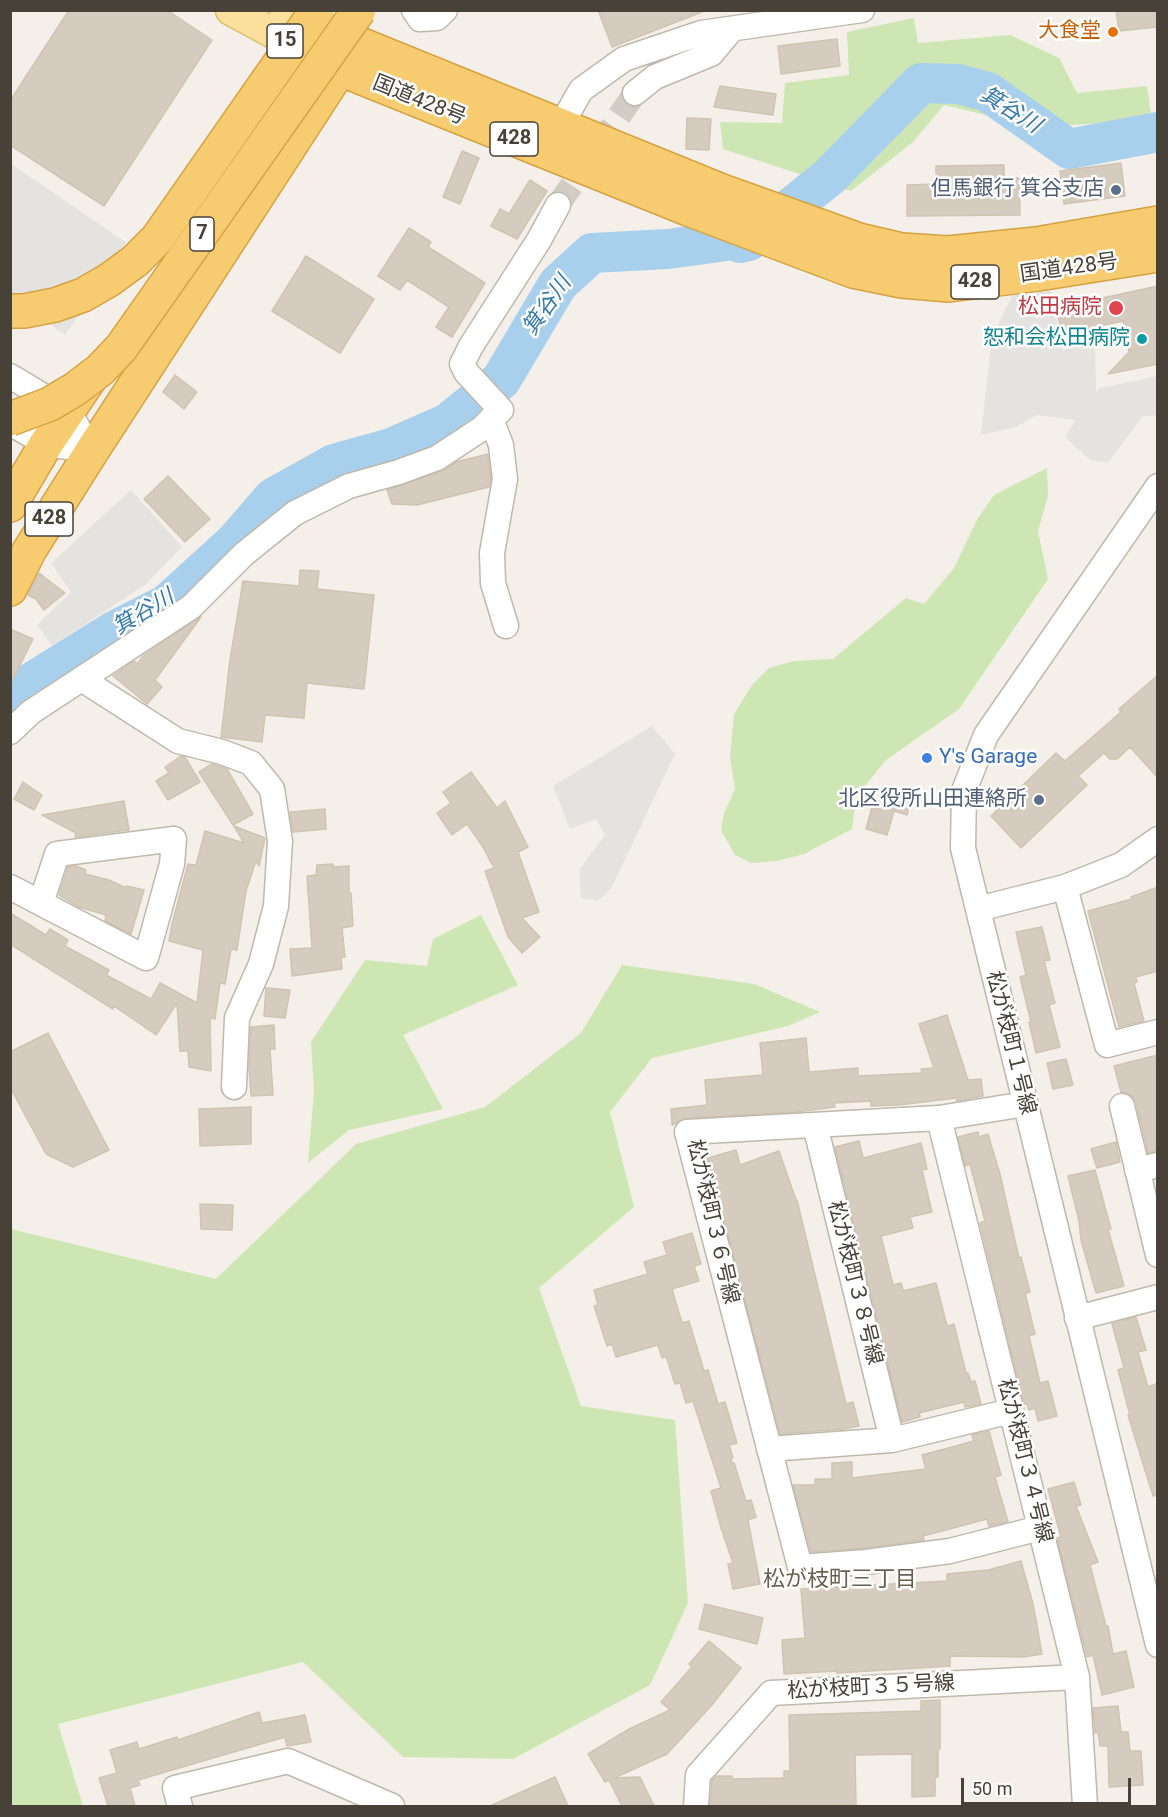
<!DOCTYPE html>
<html>
<head>
<meta charset="utf-8">
<style>
  body { margin:0 }
  #map { position:relative; width:1168px; height:1817px; overflow:hidden; background:#f4f0e9; font-family:Roboto,sans-serif }
  canvas { display:block }
  .frame { position:absolute; inset:0; border:12px solid #474137; pointer-events:none }
  .scale { position:absolute; left:961px; top:1778px; width:170px; height:27px; box-sizing:border-box; border:3px solid #474137; border-top:0; padding-left:8px; font-size:18px; line-height:21px; white-space:nowrap; color:#474137; -webkit-text-stroke:4px #fff; paint-order:stroke }
</style>
</head>
<body>
<div id="map">
<canvas width="1168" height="1817"></canvas>
<div class="frame"></div>
<div class="scale">50 m</div>
</div>
<script>
const ctx = document.querySelector('canvas').getContext('2d');
ctx.lineJoin = 'round';
function fill(path, color) {
  ctx.fillStyle = color;
  ctx.fill(path, 'evenodd');
}
function toPath(rows) {
  const path = new Path2D();
  for (const r of rows) {
    path.moveTo(r[0], r[1]);
    for (let i = 2; i < r.length; i += 2) path.lineTo(r[i], r[i + 1]);
  }
  return path;
}
function stroke(path, color, width, dash) {
  ctx.strokeStyle = color;
  ctx.lineWidth = width;
  ctx.lineCap = dash ? 'butt' : 'round';
  ctx.setLineDash(dash || []);
  ctx.stroke(path);
}
function write(font, color, halo, rows, align = 'center') {
  ctx.font = font + ' Roboto,"Noto Sans JP",sans-serif';
  ctx.lineWidth = 5;
  ctx.setLineDash([]);
  ctx.textBaseline = 'middle';
  ctx.strokeStyle = halo;
  ctx.fillStyle = color;
  for (const [text, x, y, turn = 0] of rows) {
    ctx.save();
    ctx.translate(x, y);
    ctx.rotate((+turn || 0) * Math.PI / 180);
    ctx.textAlign = isNaN(turn) ? turn : align;
    if (halo) ctx.strokeText(text, 0, 0);
    ctx.fillText(text, 0, 0);
    ctx.restore();
  }
}
fill(toPath([
  [914,18,918,43,1010,35,1059,58,1077,93,1147,86,1152,120,1070,125,1047,149,998,118,944,105,913,142,851,191,723,149,720,122,782,123,785,83,849,75,847,32],
  [1047,468,1048,495,1038,531,1048,579,959,709,886,760,856,797,852,829,804,854,777,861,751,863,735,855,721,830,724,813,735,789,730,757,734,714,752,685,769,668,794,661,833,659,906,598,924,604,954,568,978,518,994,495],
  [481,915,518,985,403,1035,443,1109,349,1130,308,1163,314,1091,311,1042,365,960,427,966,433,939],
  [622,965,754,984,820,1012,788,1026,652,1058,610,1112,634,1207,539,1288,581,1406,675,1420,688,1603,650,1685,513,1759,403,1757,303,1662,58,1724,83,1806,11,1806,11,1229,216,1279,356,1144,485,1107,581,1033]
]), '#cee6b4');
fill(toPath([
  [10,163,127,243,65,335,11,297],
  [1051,291,1063,350,1095,342,1096,393,1100,388,1157,376,1157,415,1142,417,1108,463,1090,460,1065,437,1076,420,1037,415,1016,427,981,435,992,337,1013,294],
  [131,490,182,547,145,585,52,646,37,625,71,592,51,563],
  [652,726,675,754,612,887,598,901,581,898,579,870,605,835,596,819,570,829,553,786]
]), '#e5e3e0');
stroke(toPath([
  [10,701,21,689,114,631,167,604,236,541,273,498,334,464,391,448,448,423,501,380,558,284,592,253,668,249,734,240,740,243,749,241,829,177,921,83,958,84,988,92,1069,149,1158,132]
]), '#a8d0ed', 40);
const building = toPath([
  [69,10,167,10,212,40,104,206,10,145,10,101,69,10],
  [598,10,702,10,702,12,612,47,598,10],
  [1116,10,1158,10,1158,27,1119,31,1116,10],
  [837,39,840,66,781,74,778,46,837,39],
  [720,86,776,94,773,115,714,107,720,86],
  [687,118,711,119,709,150,686,149,687,118],
  [462,151,479,158,460,204,443,197,462,151],
  [1121,163,1125,196,1064,204,1060,171,1121,163],
  [1004,165,1004,178,1019,178,1020,215,907,216,907,185,936,184,936,166,1004,165],
  [530,180,547,191,517,239,491,226,500,209,509,214,530,180],
  [409,228,431,242,428,247,485,283,452,337,436,327,449,307,407,280,400,290,378,276,409,228],
  [306,256,374,299,340,353,272,311,306,256],
  [1158,286,1158,364,1108,374,1129,352,1123,321,1084,329,1087,341,1066,347,1056,308,1158,286],
  [175,375,197,392,184,409,163,392,175,375],
  [488,454,491,479,489,487,417,505,392,504,387,490,442,471,456,462,488,454],
  [168,476,210,519,185,542,144,499,168,476],
  [300,570,319,571,317,589,374,595,364,689,307,683,304,718,265,715,262,742,221,737,230,660,243,581,299,586,300,570],
  [39,573,65,593,44,610,36,599,28,595,39,573],
  [201,617,155,680,162,687,147,704,113,676,134,661,137,664,144,655,201,617],
  [10,629,33,639,10,685,10,629],
  [1158,675,1158,778,1130,747,1117,759,1110,759,1104,753,1078,776,1087,785,1021,848,991,816,1056,753,1065,761,1121,712,1119,709,1158,675],
  [181,756,185,757,200,782,168,800,156,781,169,773,165,767,181,756],
  [212,764,227,769,253,814,233,825,199,772,212,764],
  [471,772,497,808,505,801,528,847,518,852,539,912,522,918,540,937,522,953,508,937,485,871,494,868,483,847,467,824,452,835,437,813,451,803,443,792,471,772],
  [23,782,42,795,34,810,14,799,23,782],
  [883,787,912,795,907,815,894,811,887,835,866,829,872,807,877,809,883,787],
  [124,801,129,830,75,837,76,833,42,815,124,801],
  [325,809,326,829,293,832,290,812,325,809],
  [234,826,265,838,259,866,256,861,246,891,237,950,231,949,225,984,220,983,215,1019,210,1018,211,1071,189,1067,188,1051,180,1051,177,1003,156,1035,114,1006,113,1009,10,944,10,913,46,935,50,929,68,940,65,946,109,970,106,975,151,999,160,983,197,1003,203,950,169,941,172,924,188,864,196,865,205,831,244,843,234,826],
  [333,864,333,867,349,866,349,893,351,893,353,926,342,928,345,957,341,957,342,969,292,976,290,949,312,948,307,876,316,875,317,865,333,864],
  [76,866,86,870,85,874,109,880,126,888,127,886,144,890,131,934,105,921,106,915,79,907,59,895,68,867,76,866],
  [1158,887,1158,971,1136,977,1137,982,1134,983,1144,1021,1119,1027,1088,911,1132,899,1131,897,1158,887],
  [1042,927,1050,960,1044,961,1055,1003,1049,1005,1060,1047,1036,1053,1029,1022,1031,1022,1020,977,1026,975,1016,932,1042,927],
  [266,988,290,990,285,1018,264,1016,266,988],
  [947,1015,968,1080,981,1079,983,1096,957,1101,956,1098,899,1105,871,1106,871,1101,834,1103,835,1107,796,1112,686,1118,672,1125,671,1109,707,1105,705,1080,763,1075,760,1043,806,1038,809,1072,858,1068,858,1076,922,1073,921,1069,934,1068,919,1024,947,1015],
  [274,1025,275,1049,270,1049,273,1095,251,1096,249,1067,251,1027,274,1025],
  [48,1033,109,1150,73,1167,46,1154,10,1087,10,1052,48,1033],
  [1158,1055,1158,1151,1148,1153,1136,1102,1132,1096,1121,1092,1114,1066,1158,1055],
  [1066,1059,1073,1085,1053,1089,1047,1063,1066,1059],
  [251,1107,251,1144,200,1146,199,1109,251,1107],
  [978,1132,979,1137,988,1134,1000,1174,1019,1258,1021,1257,1030,1292,1025,1293,1035,1334,1029,1336,1040,1383,1048,1381,1057,1416,1038,1421,1035,1408,1029,1410,1027,1404,1024,1404,980,1223,985,1221,970,1164,965,1166,958,1137,978,1132],
  [859,1141,863,1158,921,1143,927,1169,922,1170,932,1212,910,1217,913,1228,881,1236,893,1285,901,1283,903,1291,936,1283,947,1326,954,1324,966,1373,968,1373,971,1382,975,1381,981,1404,965,1407,964,1402,919,1413,920,1417,902,1422,835,1147,859,1141],
  [1116,1142,1120,1162,1097,1168,1091,1149,1116,1142],
  [736,1150,740,1165,779,1151,796,1200,797,1200,846,1404,853,1402,859,1426,844,1429,780,1434,708,1158,736,1150],
  [1095,1170,1111,1229,1108,1229,1124,1286,1096,1293,1081,1240,1079,1221,1068,1176,1095,1170],
  [200,1204,233,1205,232,1230,201,1229,200,1204],
  [692,1233,701,1264,694,1266,699,1281,672,1289,682,1323,689,1321,704,1371,708,1370,718,1404,725,1402,737,1443,729,1445,733,1458,731,1458,732,1463,734,1463,746,1501,751,1500,756,1517,748,1520,760,1584,733,1589,728,1564,733,1563,721,1528,711,1491,721,1488,693,1401,686,1403,680,1383,675,1384,666,1356,662,1358,658,1345,616,1357,612,1344,607,1346,594,1306,598,1305,594,1290,648,1274,644,1262,667,1255,663,1242,692,1233],
  [1136,1317,1146,1350,1138,1352,1148,1387,1158,1383,1158,1495,1153,1496,1128,1415,1130,1415,1118,1370,1124,1368,1112,1324,1136,1317],
  [989,1431,1001,1475,995,1477,1008,1522,989,1526,987,1519,923,1536,924,1540,865,1548,811,1552,793,1485,815,1485,815,1479,832,1479,832,1463,852,1462,852,1478,926,1469,922,1455,974,1441,972,1435,989,1431],
  [1074,1482,1081,1505,1076,1506,1098,1562,1090,1565,1106,1626,1108,1626,1113,1654,1126,1651,1134,1687,1102,1695,1093,1655,1087,1657,1057,1538,1061,1537,1048,1489,1074,1482],
  [1021,1561,1033,1604,1042,1654,1024,1657,950,1656,950,1666,837,1673,837,1671,784,1674,782,1640,805,1638,801,1589,947,1581,947,1574,988,1570,1021,1561],
  [705,1604,763,1618,757,1644,699,1629,705,1604],
  [709,1641,741,1668,711,1706,667,1754,614,1778,640,1777,654,1806,622,1806,609,1780,605,1782,588,1754,629,1729,670,1710,661,1702,692,1667,689,1664,709,1641],
  [940,1700,940,1749,938,1749,938,1777,935,1777,935,1796,912,1797,912,1754,855,1755,856,1805,710,1806,712,1781,716,1776,732,1776,732,1779,784,1778,784,1771,790,1771,789,1715,921,1711,921,1701,940,1700],
  [1118,1706,1121,1732,1128,1732,1130,1751,1141,1751,1143,1785,1109,1787,1108,1746,1100,1746,1098,1732,1095,1733,1093,1708,1118,1706],
  [259,1712,262,1723,305,1715,311,1742,287,1746,285,1737,138,1780,140,1785,130,1788,135,1806,108,1806,99,1778,117,1773,110,1750,137,1742,139,1749,177,1737,178,1740,259,1712],
  [555,1777,568,1806,490,1806,555,1777]
]);
fill(building, '#d5ccbf');
stroke(building, '#cfc4b2', 1.5);
stroke(toPath([
  [558,205,635,93]
]), '#d1cdc5', 24, [24, 12]);
const minor = toPath([
  [414,10,420,19,437,18,445,10],
  [635,93,655,77,711,54,732,29],
  [560,127,581,90,624,59,701,33,862,10],
  [10,376,68,411,92,451],
  [491,419,501,445,505,479,492,553,493,583,506,626],
  [10,423,46,444,92,451],
  [1158,486,986,735,964,791,963,848,1158,1645],
  [83,680,178,741,222,752,251,763,272,789,280,841,276,906,261,964,237,1018,234,1087],
  [10,732,31,712,191,607,244,554,295,513,349,486,399,472,437,458,481,429,501,410,466,372,462,364,471,346,539,240,558,205],
  [10,887,146,958,172,864,174,839,57,854,41,903],
  [1065,887,1107,1045,1158,1032],
  [978,909,1065,887,1121,865,1158,839],
  [1025,1104,939,1118,687,1132,800,1567,866,1562,950,1551,1040,1528],
  [1122,1106,1158,1255],
  [939,1118,1077,1677,1085,1806],
  [815,1125,892,1440],
  [1137,1170,1158,1165],
  [1077,1318,1158,1297],
  [769,1449,892,1440,1011,1411],
  [180,1806,175,1788,288,1761,392,1806],
  [696,1806,698,1775,771,1693,1077,1677]
]);
const major = toPath([
  [231,10,314,55],
  [285,10,331,32]
]);
const highway = toPath([
  [246,144,307,52,335,34,722,191,859,240,902,250,948,253,1036,244,1158,223],
  [10,505,46,444,91,377],
  [10,589,29,551,92,451,340,69,688,209,853,271,902,281,949,285,1038,274,1158,255]
]);
stroke(minor, '#bfb8ac', 27);
stroke(major, '#debe6c', 33);
stroke(highway, '#d6a140', 36);
stroke(minor, '#fff', 24);
stroke(major, '#fae09c', 30);
stroke(highway, '#f7cc70', 33);
const highwayBridge = toPath([
  [10,311,24,311,55,305,83,295,109,280,135,261,157,239,317,10],
  [10,419,50,404,75,389,100,370,121,348,359,10]
]);
stroke(highwayBridge, '#d6a140', 36, []);
stroke(highwayBridge, '#f7cc70', 33);
for (const [x, y, r, color] of [
  [1113,32,6,"#e8710a"],
  [1116,190,6,"#5c6f8a"],
  [1116,308,8,"#e0444e"],
  [1142,339,6,"#0f9aa8"],
  [927,758,6,"#3f7fe0"],
  [1039,800,6,"#5c6f8a"]
]) {
  const dot = new Path2D();
  dot.arc(x, y, r, 0, 2 * Math.PI);
  ctx.fillStyle = color;
  ctx.fill(dot);
  stroke(dot, '#fff', 2);
}
for (const [x, y, w] of [
  [285,41,36],
  [514,139,48],
  [202,234,24],
  [975,282,48],
  [49,519,48]
]) {
  const box = new Path2D();
  box.roundRect(x - w / 2, y - 17, w, 34, 4.5);
  ctx.fillStyle = '#fff';
  ctx.fill(box);
  stroke(box, '#474137', 1.5);
}
write('bold 20px', '#474137', null, [
  ["15",285,41],
  ["428",514,139],
  ["7",202,234],
  ["428",975,282],
  ["428",49,519]
]);
write('21px', '#c56008', '#fff', [
  ["大食堂",1101,32]
], 'right');
write('21px', '#474137', '#fff', [
  ["国道428号",419,101,22],
  ["国道428号",1069,269,-8],
  ["松が枝町１号線",1010,1043,76],
  ["松が枝町３６号線",712,1222,77],
  ["松が枝町３８号線",854,1283,76],
  ["松が枝町３４号線",1024,1461,76],
  ["松が枝町３５号線",871,1688,-3]
]);
write('21px', '#4e5e75', '#fff', [
  ["但馬銀行 箕谷支店",1104,190],
  ["北区役所山田連絡所",1027,800]
], 'right');
write('21px', '#be3a42', '#fff', [
  ["松田病院",1102,308]
], 'right');
write('21px', '#0d838f', '#fff', [
  ["恕和会松田病院",1130,339]
], 'right');
write('21px', '#366cbe', '#fff', [
  ["Y's Garage",939,758]
], 'left');
write('italic 22px', '#3579ae', '#fff', [
  ["箕谷川",1010,111,32],
  ["箕谷川",548,306,-55],
  ["箕谷川",144,613,-31]
]);
write('22px', '#695f4f', '#fff', [
  ["松が枝町三丁目",840,1580]
]);
</script>
</body>
</html>
